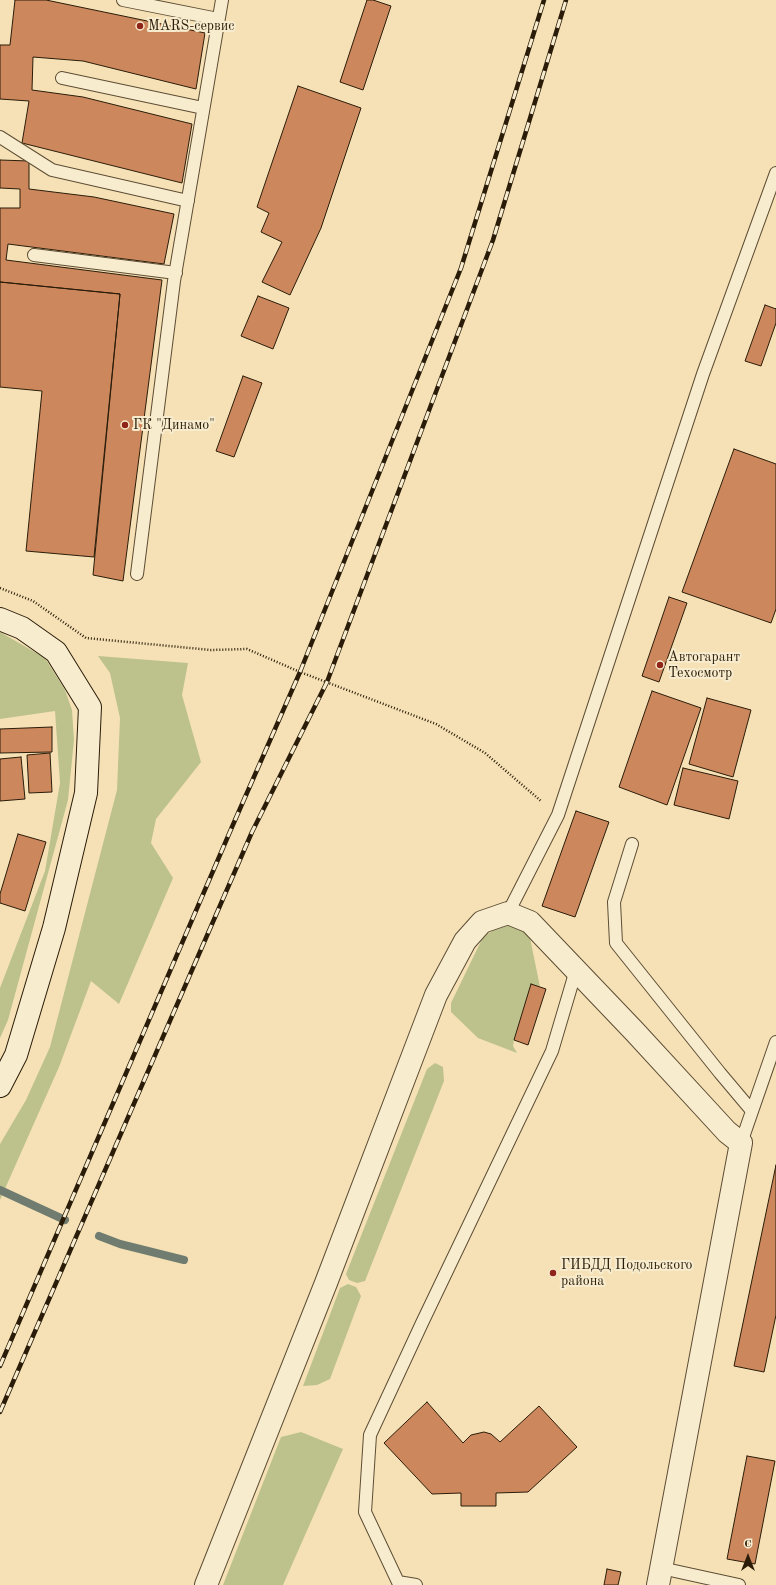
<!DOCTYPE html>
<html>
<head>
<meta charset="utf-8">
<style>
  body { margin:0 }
  #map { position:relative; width:776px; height:1585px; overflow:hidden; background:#f5e1b5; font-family:"Old Standard TT",serif }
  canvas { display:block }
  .north { position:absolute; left:728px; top:1537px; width:40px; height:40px; -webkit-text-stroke:3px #f8eccf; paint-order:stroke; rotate:0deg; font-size:11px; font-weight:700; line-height:16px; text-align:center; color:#2a1c09 }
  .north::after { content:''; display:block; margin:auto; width:14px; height:18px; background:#2a1c09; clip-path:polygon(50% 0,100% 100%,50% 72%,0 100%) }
</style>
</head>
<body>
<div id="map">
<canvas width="776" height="1585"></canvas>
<div class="north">С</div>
</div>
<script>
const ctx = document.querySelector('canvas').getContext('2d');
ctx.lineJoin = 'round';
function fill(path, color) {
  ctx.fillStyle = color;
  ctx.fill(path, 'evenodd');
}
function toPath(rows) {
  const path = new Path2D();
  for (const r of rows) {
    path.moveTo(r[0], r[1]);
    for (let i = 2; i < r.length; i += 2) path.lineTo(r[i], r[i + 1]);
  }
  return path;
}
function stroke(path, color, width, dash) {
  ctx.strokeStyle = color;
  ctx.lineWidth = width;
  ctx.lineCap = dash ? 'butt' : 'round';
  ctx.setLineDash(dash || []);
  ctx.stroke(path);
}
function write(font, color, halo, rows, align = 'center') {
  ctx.font = font + ' "Old Standard TT",serif';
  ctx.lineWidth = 4;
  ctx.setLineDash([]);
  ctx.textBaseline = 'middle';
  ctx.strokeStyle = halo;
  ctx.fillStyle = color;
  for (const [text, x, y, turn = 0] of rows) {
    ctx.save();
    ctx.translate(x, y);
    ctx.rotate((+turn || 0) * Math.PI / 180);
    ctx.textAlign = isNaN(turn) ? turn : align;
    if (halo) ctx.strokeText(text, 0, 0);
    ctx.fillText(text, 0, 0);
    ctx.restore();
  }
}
fill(toPath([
  [0,632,45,658,65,690,72,710,74,740,68,800,8,1020,0,1038,0,988,45,871,60,783,55,711,0,719],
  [98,656,188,663,182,695,201,762,156,819,151,843,173,878,119,1004,91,981,59,1067,0,1200,0,1144,26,1100,50,1047,117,790,120,718,110,673],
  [505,922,528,928,540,987,531,985,514,1040,513,1046,517,1053,478,1038,451,1012,451,1003,483,937],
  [435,1063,443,1067,444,1081,365,1281,357,1283,349,1280,346,1274,427,1069],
  [348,1284,356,1287,361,1296,330,1379,317,1385,303,1386,340,1288],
  [301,1432,343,1449,283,1585,223,1585,281,1437]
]), '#bdc28c');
stroke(toPath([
  [0,1190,65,1220],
  [99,1236,120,1244,184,1260]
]), '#6f7c6f', 8);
const building = toPath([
  [15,0,46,0,205,33,196,89,83,61,33,57,32,90,83,97,192,124,182,183,22,143,29,101,0,99,0,45,10,45,15,0],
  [367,0,373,0,391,6,363,90,340,82,367,0],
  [298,86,361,108,321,228,290,295,262,282,282,242,261,232,269,213,257,207,298,86],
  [0,160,29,161,29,189,94,197,174,214,164,264,8,244,6,260,162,280,123,581,93,575,120,294,0,282,0,208,20,208,20,189,0,188,0,160],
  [0,282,120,294,94,557,26,551,42,391,0,387,0,282],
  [258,296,289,308,273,349,241,336,258,296],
  [765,305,776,309,776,308,776,323,761,366,745,361,765,305],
  [243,376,262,383,234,457,216,451,243,376],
  [734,449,776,464,776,609,771,623,682,592,734,449],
  [669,597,687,603,659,682,642,676,669,597],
  [652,691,701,708,667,805,619,787,652,691],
  [707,698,751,710,733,777,689,764,707,698],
  [52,727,52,752,0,753,0,729,52,727],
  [50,753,52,792,29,793,27,755,50,753],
  [21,757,25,799,0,801,0,759,21,757],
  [683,768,738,781,729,819,674,805,683,768],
  [576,811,609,822,575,917,542,906,576,811],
  [18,834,46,842,25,911,0,903,0,894,18,834],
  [531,984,546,989,528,1045,514,1040,531,984],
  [776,1165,776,1315,764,1372,734,1366,776,1165],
  [427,1402,463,1443,471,1435,484,1432,491,1434,500,1442,539,1406,577,1447,528,1492,496,1493,496,1506,461,1506,461,1493,432,1494,384,1443,427,1402],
  [747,1456,775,1461,755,1564,727,1559,747,1456],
  [607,1569,621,1572,618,1585,604,1585,607,1569]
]);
fill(building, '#cc875d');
stroke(building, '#2a1c09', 1);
const lane = toPath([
  [123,0,218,19],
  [62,78,203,108],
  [0,137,52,170,188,201],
  [34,255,176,273],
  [137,574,174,281,222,0],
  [632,844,614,902,616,943,720,1073,752,1111],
  [508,913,558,815,703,374,776,173],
  [741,1143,776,1042],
  [661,1568,739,1585],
  [416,1585,398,1582,365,1512,370,1435,422,1323,552,1051,576,970]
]);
const street = toPath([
  [206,1585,326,1283,436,995,465,941,482,922,508,913,530,922,635,1032,727,1132,741,1143,658,1585]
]);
const secondary = toPath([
  [0,619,22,628,56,652,90,707,86,793,54,928,16,1055,0,1086]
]);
stroke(lane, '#5d4d34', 14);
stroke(street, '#5d4d34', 24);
stroke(secondary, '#2a1c09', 24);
stroke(toPath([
  [0,588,33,601,86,638,211,650,247,649,300,672,436,724,485,753,541,801]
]), '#2a1c09', 2.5, [1, 2]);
stroke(lane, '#f8eccf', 12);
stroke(street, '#f8eccf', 22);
stroke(secondary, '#f8eccf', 22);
const rail = toPath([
  [0,1366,232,827,300,672,461,268,544,0],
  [0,1412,252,832,327,682,493,240,566,0]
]);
stroke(rail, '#2a1c09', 4.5);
stroke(rail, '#f8eccf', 3, [9]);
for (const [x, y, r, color] of [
  [140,26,4,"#8f2418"],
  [125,425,4,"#8f2418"],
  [660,665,4,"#8f2418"],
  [553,1273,4,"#8f2418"]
]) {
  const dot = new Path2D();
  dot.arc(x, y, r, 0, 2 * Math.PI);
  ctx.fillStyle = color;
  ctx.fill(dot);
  stroke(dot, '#f8eccf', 1.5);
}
write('14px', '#2a1c09', '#f8eccf', [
  ["MARS-сервис",148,26],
  ["ГК \"Динамо\"",133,425],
  ["Автогарант",668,657],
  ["Техосмотр",668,673],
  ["ГИБДД Подольского",561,1265],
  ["района",561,1281]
], 'left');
</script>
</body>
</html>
